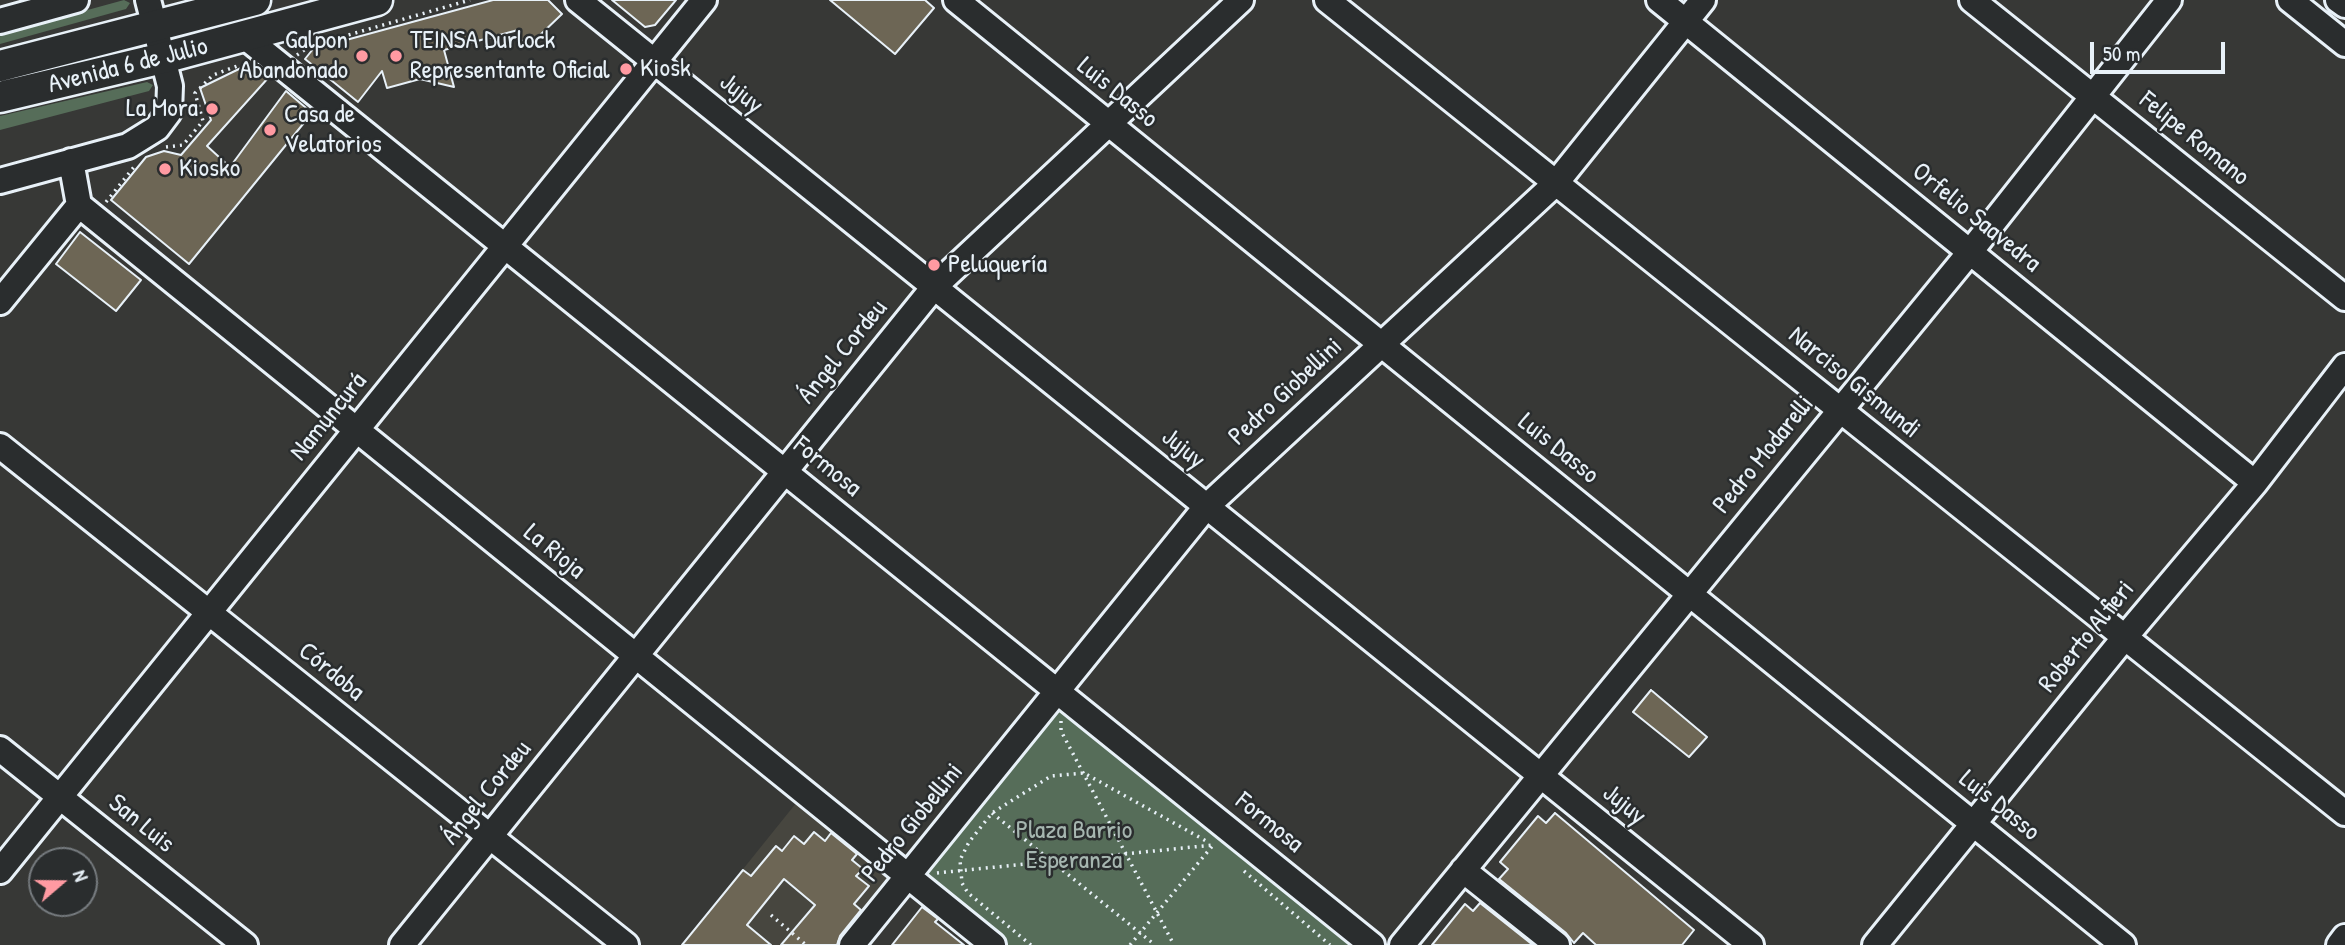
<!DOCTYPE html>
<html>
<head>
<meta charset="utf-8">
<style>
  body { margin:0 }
  #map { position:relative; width:2345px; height:945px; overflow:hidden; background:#373836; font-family:"Patrick Hand",sans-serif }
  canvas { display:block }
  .north { position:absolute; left:28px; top:847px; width:70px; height:70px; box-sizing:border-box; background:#2a2d2e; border:2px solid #767b7f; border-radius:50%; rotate:70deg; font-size:19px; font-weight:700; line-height:28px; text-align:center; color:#e8f1f8 }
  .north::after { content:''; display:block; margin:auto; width:24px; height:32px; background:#ff9aa2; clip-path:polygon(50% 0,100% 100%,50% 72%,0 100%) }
  .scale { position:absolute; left:2090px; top:42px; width:135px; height:32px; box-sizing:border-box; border:4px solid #e8f1f8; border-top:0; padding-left:9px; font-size:21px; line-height:24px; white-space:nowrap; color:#e8f1f8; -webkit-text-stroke:5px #2a2d2e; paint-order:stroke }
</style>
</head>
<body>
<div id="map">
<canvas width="2345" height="945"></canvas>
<div class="north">N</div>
<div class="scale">50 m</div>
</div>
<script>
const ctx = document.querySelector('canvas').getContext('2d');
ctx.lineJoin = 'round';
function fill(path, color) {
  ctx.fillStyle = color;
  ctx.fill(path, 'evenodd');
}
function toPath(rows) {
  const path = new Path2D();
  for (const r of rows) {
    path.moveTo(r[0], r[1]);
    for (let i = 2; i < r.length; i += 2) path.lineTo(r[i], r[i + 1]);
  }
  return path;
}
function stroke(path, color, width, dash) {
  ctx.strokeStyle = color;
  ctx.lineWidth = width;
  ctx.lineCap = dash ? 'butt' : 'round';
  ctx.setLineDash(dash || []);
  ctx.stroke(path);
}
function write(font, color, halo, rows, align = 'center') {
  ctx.font = font + ' "Patrick Hand",sans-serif';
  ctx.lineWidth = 5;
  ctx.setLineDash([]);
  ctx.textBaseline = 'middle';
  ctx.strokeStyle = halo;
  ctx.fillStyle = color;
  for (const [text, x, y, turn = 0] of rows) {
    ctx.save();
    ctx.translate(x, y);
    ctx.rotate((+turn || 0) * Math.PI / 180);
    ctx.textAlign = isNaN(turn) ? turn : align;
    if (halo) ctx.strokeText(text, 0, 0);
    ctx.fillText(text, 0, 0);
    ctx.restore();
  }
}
fill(toPath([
  [801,797,900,877,846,945,682,945]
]), '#47463f');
fill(toPath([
  [124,0,130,3,126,9,0,44,0,34],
  [147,82,153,85,149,91,0,130,0,116],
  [1060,705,1353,945,1008,945,922,874]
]), '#566d59');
const building = toPath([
  [493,0,548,0,562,14,538,37,521,41,518,30,444,50,454,87,420,79,387,88,382,71,358,102,305,59,313,49,493,0],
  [612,0,676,0,655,25,645,27,612,0],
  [830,0,925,0,934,8,895,54,830,0],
  [241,68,269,77,207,146,230,167,286,91,312,113,189,264,111,200,146,157,164,151,181,155,211,120,200,88,241,68],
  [80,232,141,280,116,311,56,264,80,232],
  [1651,690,1707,737,1689,757,1633,712,1651,690],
  [1555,813,1694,930,1682,945,1596,945,1583,933,1574,943,1566,933,1499,879,1508,869,1500,862,1538,816,1546,823,1555,813],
  [814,832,825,841,831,833,857,854,852,860,863,869,856,876,869,886,854,904,861,910,840,936,837,945,781,945,815,905,784,879,747,925,771,945,682,945,743,870,751,876,776,846,782,851,794,836,804,844,814,832],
  [1480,903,1533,945,1432,945,1465,904,1473,911,1480,903],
  [922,907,938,919,935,922,964,945,892,945,922,907]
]);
fill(building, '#6d6655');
stroke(building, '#e8f1f8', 2);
const minor = toPath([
  [578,0,1751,945],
  [956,0,2123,945],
  [1327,0,2345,813],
  [1659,0,2255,483],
  [1972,0,2345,298],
  [2290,0,2345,44],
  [2338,0,2345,5],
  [0,21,76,0],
  [244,36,1372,945],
  [0,181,128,146,157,128,169,112,170,86,148,0],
  [79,205,993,945],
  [0,302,79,205,71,161],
  [0,446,626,945],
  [0,749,245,945],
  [1463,870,1557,945],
  [0,871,704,0],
  [402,945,934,287,1241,0],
  [852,945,1206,507,1556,183,1703,0],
  [1402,945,1970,252,2169,0],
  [1875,945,2125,637,2255,483,2345,366],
  [2339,945,2345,937]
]);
const major = toPath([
  [0,66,255,0],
  [0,97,163,58,377,0]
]);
stroke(minor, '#e8f1f8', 30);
stroke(major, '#e8f1f8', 35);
stroke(toPath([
  [297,55,310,46,470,0],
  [166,147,183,145,203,121,195,93,213,75,240,65,247,67],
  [106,202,134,167],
  [1061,721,1061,731,1174,945],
  [992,813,1155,945],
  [1244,871,1330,945],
  [937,873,1213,845],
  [771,915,806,945],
  [1031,945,968,893,962,883,960,860,969,842,992,813,1051,776,1084,773,1208,842],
  [1130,945,1214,844]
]), '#e8f1f8', 3.5, [2, 5]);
stroke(minor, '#2a2d2e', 24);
stroke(major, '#2a2d2e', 30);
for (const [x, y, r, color] of [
  [362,56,7,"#ff9aa2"],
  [396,56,7,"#ff9aa2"],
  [626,69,7,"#ff9aa2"],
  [212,109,7,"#ff9aa2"],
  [270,130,7,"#ff9aa2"],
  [165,169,7,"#ff9aa2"],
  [934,265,7,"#ff9aa2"]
]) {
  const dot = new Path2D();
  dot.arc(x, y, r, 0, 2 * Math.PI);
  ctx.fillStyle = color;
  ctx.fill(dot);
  stroke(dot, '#2a2d2e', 2.5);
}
write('26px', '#e8f1f8', '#2a2d2e', [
  ["Galpon",348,41,"right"],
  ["Abandonado",348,71,"right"],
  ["TEINSA Durlock",410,41],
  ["Representante Oficial",410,71],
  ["Kiosk",640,69],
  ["La Mora",198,109,"right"],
  ["Casa de",284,115],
  ["Velatorios",284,145],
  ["Kiosko",179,169],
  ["Peluquería",948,265]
], 'left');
write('26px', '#e8f1f8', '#2a2d2e', [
  ["Avenida 6 de Julio",128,66,-14],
  ["Luis Dasso",1117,93,39],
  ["Jujuy",741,94,39],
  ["Felipe Romano",2194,139,39],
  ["Orfelio Saavedra",1976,218,39],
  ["Ángel Cordeu",843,352,-51],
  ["Narciso Gismundi",1854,383,39],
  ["Pedro Giobellini",1286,392,-43],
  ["Namuncurá",329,417,-51],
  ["Jujuy",1183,449,39],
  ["Luis Dasso",1558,449,39],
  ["Pedro Modarelli",1764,455,-51],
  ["Formosa",827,467,39],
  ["La Rioja",554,552,39],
  ["Roberto Alfieri",2087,637,-51],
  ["Córdoba",331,672,39],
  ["Ángel Cordeu",487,793,-51],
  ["Jujuy",1624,805,39],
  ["Luis Dasso",1999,806,39],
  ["Pedro Giobellini",913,823,-51],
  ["Formosa",1269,823,39],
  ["San Luis",141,824,39]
]);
write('26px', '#a6b6b0', '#2a2d2e', [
  ["Plaza Barrio",1074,831],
  ["Esperanza",1074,861]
]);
</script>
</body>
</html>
